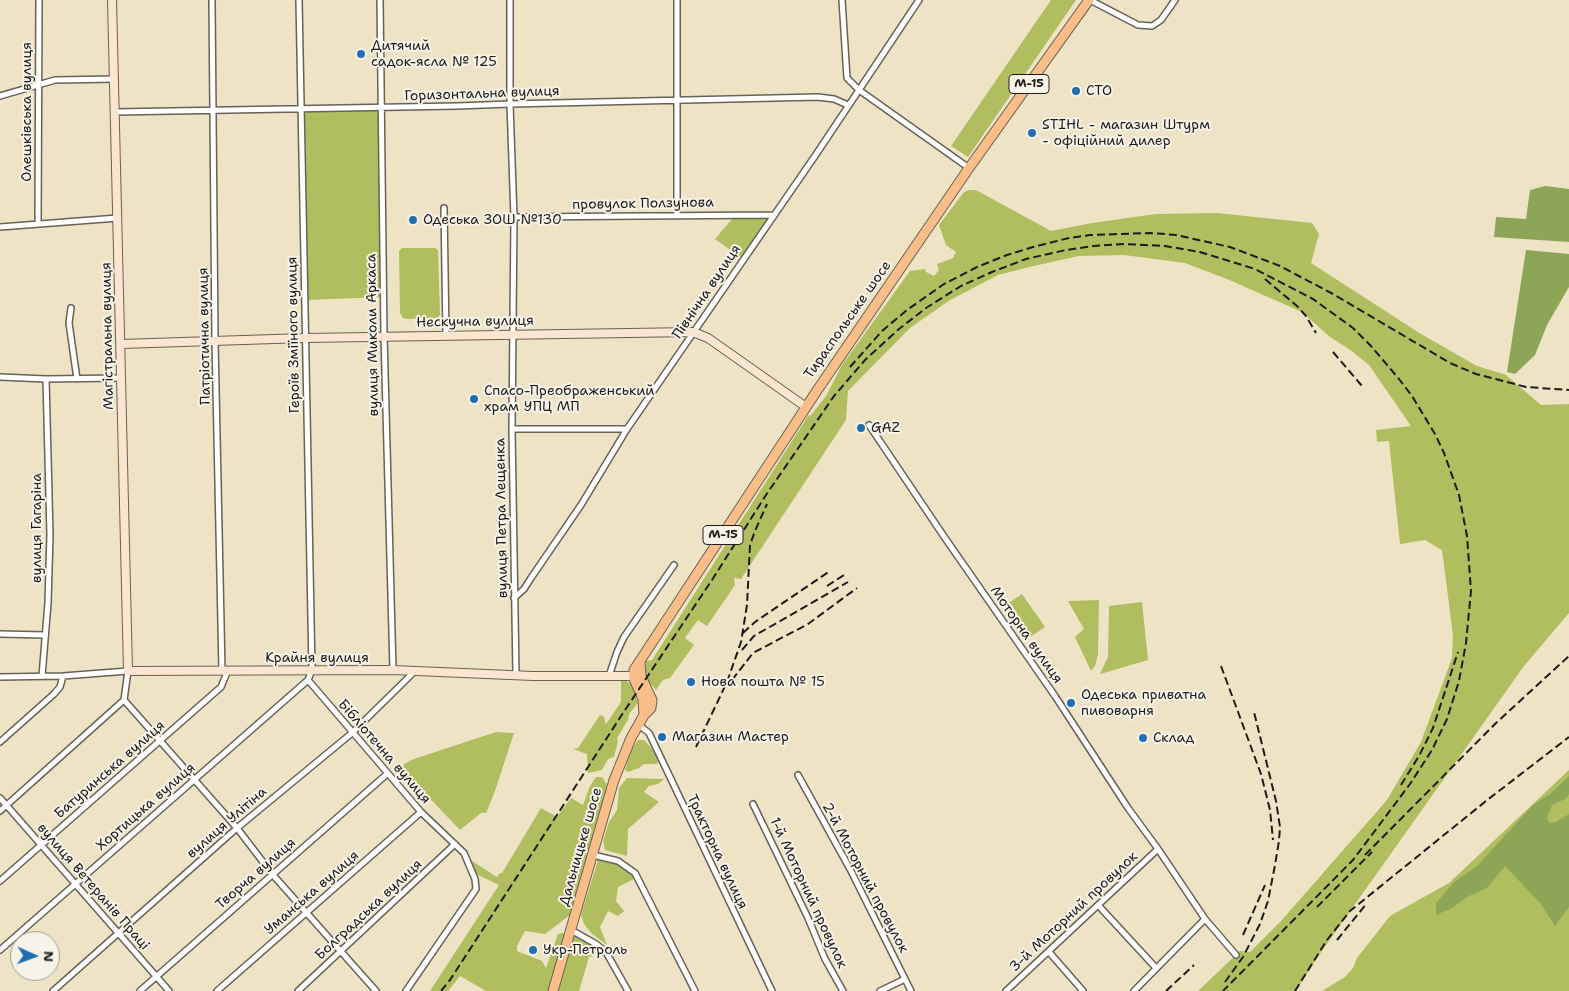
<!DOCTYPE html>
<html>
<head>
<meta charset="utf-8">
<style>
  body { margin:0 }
  #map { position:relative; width:1569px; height:991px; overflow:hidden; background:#efe3c5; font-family:"Shantell Sans",sans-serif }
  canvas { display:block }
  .north { position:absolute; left:10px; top:931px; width:50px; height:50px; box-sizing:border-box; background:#f7f3e8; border:1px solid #9f9d96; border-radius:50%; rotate:92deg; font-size:14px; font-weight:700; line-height:20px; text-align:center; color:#1c1c1c }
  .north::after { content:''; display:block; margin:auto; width:18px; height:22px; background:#1f6fb2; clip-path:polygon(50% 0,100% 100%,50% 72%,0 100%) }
</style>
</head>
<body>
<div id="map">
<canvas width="1569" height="991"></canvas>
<div class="north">N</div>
</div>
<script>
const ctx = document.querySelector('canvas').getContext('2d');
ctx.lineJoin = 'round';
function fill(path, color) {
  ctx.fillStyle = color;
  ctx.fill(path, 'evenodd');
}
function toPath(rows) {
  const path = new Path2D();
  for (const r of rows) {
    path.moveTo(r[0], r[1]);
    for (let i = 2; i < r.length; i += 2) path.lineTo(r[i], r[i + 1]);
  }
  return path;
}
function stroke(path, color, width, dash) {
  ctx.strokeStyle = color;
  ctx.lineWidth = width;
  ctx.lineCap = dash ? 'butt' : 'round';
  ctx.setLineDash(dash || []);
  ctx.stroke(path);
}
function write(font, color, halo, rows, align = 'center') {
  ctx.font = font + ' "Shantell Sans",sans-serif';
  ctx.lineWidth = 4;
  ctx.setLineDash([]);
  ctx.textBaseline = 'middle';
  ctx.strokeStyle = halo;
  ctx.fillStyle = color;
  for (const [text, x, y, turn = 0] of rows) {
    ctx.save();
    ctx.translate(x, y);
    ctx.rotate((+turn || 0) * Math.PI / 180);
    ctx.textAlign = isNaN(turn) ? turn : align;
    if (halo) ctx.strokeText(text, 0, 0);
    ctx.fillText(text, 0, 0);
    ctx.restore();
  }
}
fill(toPath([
  [1051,0,1076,0,968,157,951,146],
  [378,110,381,297,307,300,305,112],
  [969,190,976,190,1051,231,1092,223,1156,214,1217,213,1312,223,1319,234,1311,263,1421,334,1477,366,1506,375,1541,405,1569,404,1569,613,1524,666,1319,955,1296,991,1198,991,1240,951,1250,952,1281,921,1387,800,1421,742,1452,658,1453,635,1442,550,1425,540,1400,544,1389,441,1377,442,1376,430,1411,426,1369,365,1349,349,1330,337,1302,312,1227,279,1185,263,1124,255,1079,256,1029,267,998,275,950,300,910,328,848,391,846,420,741,579,734,578,735,585,707,626,698,620,685,638,694,645,670,678,663,680,656,690,645,677,646,661,652,660,808,416,811,415,826,396,842,365,910,271,925,269,926,272,934,276,939,270,937,264,953,258,956,252,946,245,939,225,964,192],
  [733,218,772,218,743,259,715,239],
  [402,248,435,248,438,250,440,315,437,318,408,319,403,318,400,313,399,251],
  [1022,594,1045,627,1027,639,1004,606],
  [1099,600,1098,654,1095,666,1091,671,1075,637,1084,629,1068,601],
  [1142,602,1148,660,1100,674,1108,657,1109,606],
  [621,678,631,684,638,703,629,714,628,720,617,738,618,741,614,757,608,759,602,770,588,773,587,754,573,749,578,748,600,715,604,717,606,724,621,702],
  [496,732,514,733,495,791,486,813,481,813,460,830,400,767,411,760],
  [638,740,644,740,654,751,658,761,657,764,644,764,639,768,628,772,625,770,631,749],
  [1569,770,1569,991,1322,991,1345,977,1353,968,1357,958,1390,916,1449,883],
  [596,777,602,777,606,783,607,787,570,915,545,934,525,931,517,946,517,951,542,961,546,968,558,934,563,933,566,934,549,991,486,991,460,976,448,991,430,991,499,885,476,874,469,859,497,877,500,873,502,873,541,808,557,817,571,798,583,805,590,786],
  [627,778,664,779,658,784,649,786,644,792,659,802,628,829,627,856,605,850,603,841,609,822,617,810,619,788],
  [598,860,623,864,636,877,640,883,637,885,634,879,618,887,616,901,624,911,618,916,608,911,600,927,607,945,591,933,584,924,581,915],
  [572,935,596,945,603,952,589,957,579,991,556,991]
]), '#b0be60');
fill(toPath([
  [1545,186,1569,189,1569,242,1494,237,1496,217,1526,219,1530,190],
  [1526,250,1569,254,1569,287,1547,325,1535,355,1515,374,1507,372],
  [1569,776,1569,794,1565,799,1552,805,1547,818,1549,823,1556,822,1569,814,1569,907,1555,926,1541,904,1505,866,1487,888,1467,897,1452,908,1436,915,1436,903,1454,882,1477,866,1533,805,1550,794]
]), '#8ca556');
const street = toPath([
  [212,0,215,341,222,671],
  [299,0,312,670,308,680,421,812,464,853,475,879,476,889,406,991],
  [380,0,384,335,393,670],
  [510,0,510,104,514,217,512,429,516,675],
  [677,0,677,215],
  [842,0,847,78,859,90,969,168],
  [1090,0,1138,25,1152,26,1161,20,1175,0],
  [0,96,55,80,115,79],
  [115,112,457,106,510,104,818,97,834,99,848,105],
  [444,208,446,335],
  [514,217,773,215],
  [38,224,39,0],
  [0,227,118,218],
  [71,308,69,323,77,379],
  [0,377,46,379,121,378],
  [869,425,945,538,1055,696,1128,808,1158,849,1205,919,1236,955],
  [512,429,627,429],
  [514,598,524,589,531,578,581,505,627,429,817,153,919,0],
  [0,634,45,635],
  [42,676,48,603,50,535,46,379],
  [609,676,617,652,624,637,674,565],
  [0,677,63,676,128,671,124,700],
  [124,700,237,828,273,875,376,991],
  [639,725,649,733,772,991],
  [0,742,54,694,60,687,63,676],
  [798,775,850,869,911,991],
  [0,798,169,991],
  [753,804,808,918,825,959,843,991],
  [0,811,124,700],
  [593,855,618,861,635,873,695,991],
  [0,881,221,687,228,670],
  [1098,905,1156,968],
  [571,930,596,944,606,952,628,991],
  [0,950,308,680],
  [1049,952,1083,991],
  [53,991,237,828,352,733,415,671],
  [140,991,387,774],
  [217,991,421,812],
  [298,991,455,844],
  [880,991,905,979],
  [1006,991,1158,849],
  [1134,991,1205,919]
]);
const secondary = toPath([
  [112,0,128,671,393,670,533,676,633,676],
  [121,344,305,338,693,332,708,338,806,407]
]);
const primary = toPath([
  [644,715,643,699,634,679,634,670,816,392,969,168,1089,0],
  [553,991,614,780,631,738,644,715,651,708,652,700,641,676,640,662]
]);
stroke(street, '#666257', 8);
stroke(secondary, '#666257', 10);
stroke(primary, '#666257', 11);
stroke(street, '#fff', 5);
stroke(secondary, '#fce5cf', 8);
stroke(primary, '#f8bd88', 9);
stroke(toPath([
  [1265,279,1297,306,1306,316,1316,333],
  [1333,352,1362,386],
  [850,367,882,331,907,310,944,284,977,267,1007,255,1033,247,1069,238,1090,235,1151,233,1176,235,1230,247,1280,266,1333,294,1450,363,1476,374,1526,387,1569,390],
  [827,586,844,575],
  [743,633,755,622,830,571],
  [742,650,754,636,848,582],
  [1221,666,1261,774,1270,810,1273,840],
  [732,680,753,653,808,624,857,588],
  [696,747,727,682,741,642,747,605,750,545,755,531,767,504],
  [1401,785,1419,756,1433,728,1458,652],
  [1365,855,1496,723,1569,656],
  [1317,907,1372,852],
  [1243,935,1265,885],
  [1337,940,1367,903],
  [1225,982,1243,957,1260,924,1268,901,1275,865,1279,841,1280,827,1276,801,1254,712],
  [441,991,450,980,625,710,712,580,766,495,834,396,865,360,899,329,926,308,961,286,992,272,1026,259,1066,250,1094,246,1125,244,1165,246,1200,252,1255,269,1313,299,1353,328,1371,346,1399,379,1412,396,1435,434,1444,453,1459,495,1467,536,1471,591,1466,643,1459,681,1447,719,1432,750,1410,784,1353,860,1223,991],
  [1166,991,1194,965],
  [1295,991,1327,940,1350,911,1486,801,1569,737]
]), '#1c1c1c', 2, [8, 4]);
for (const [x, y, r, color] of [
  [361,54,5,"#1f6fb2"],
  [1076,91,5,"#1f6fb2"],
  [1032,133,5,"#1f6fb2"],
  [413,220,5,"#1f6fb2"],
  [474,399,5,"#1f6fb2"],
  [861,428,5,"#1f6fb2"],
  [691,682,5,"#1f6fb2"],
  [1071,703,5,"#1f6fb2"],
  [662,737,5,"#1f6fb2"],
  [1143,738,5,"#1f6fb2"],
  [533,950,5,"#1f6fb2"]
]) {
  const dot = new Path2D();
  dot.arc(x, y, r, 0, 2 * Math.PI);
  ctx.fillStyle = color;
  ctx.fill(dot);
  stroke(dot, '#f7f3e8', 2);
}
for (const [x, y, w] of [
  [1029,84,40],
  [723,535,40]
]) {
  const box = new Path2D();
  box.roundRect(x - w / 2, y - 9.5, w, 19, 4);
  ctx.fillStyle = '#f7f3e8';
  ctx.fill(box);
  stroke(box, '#1c1c1c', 1);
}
write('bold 12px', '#1c1c1c', null, [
  ["М-15",1029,84],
  ["М-15",723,535]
]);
write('14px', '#1c1c1c', '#f7f3e8', [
  ["Дитячий",371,46],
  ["садок-ясла № 125",371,62],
  ["СТО",1086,91],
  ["STIHL - магазин Штурм",1042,125],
  ["- офіційний дилер",1042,141],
  ["Одеська ЗОШ №130",423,220],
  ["Спасо-Преображенський",484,391],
  ["храм УПЦ МП",484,407],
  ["GAZ",871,428],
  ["Нова пошта № 15",701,682],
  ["Одеська приватна",1081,695],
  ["пивоварня",1081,711],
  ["Магазин Мастер",672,737],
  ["Склад",1153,738],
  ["Укр-Петроль",543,950]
], 'left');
write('14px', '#1c1c1c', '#f7f3e8', [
  ["Горизонтальна вулиця",482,94,-2],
  ["Олешківська вулиця",27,112,-90],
  ["провулок Ползунова",643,204,-1],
  ["Північна вулиця",707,292,-56],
  ["Тираспольське шосе",848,320,-55],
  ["Нескучна вулиця",475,322,-1],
  ["Героїв Зміїного вулиця",294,335,-91],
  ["вулиця Миколи Аркаса",373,335,-91],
  ["Магістральна вулиця",108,336,-91],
  ["Патріотична вулиця",205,336,-91],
  ["вулиця Петра Лещенка",502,518,-91],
  ["вулиця Гагаріна",37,528,-90],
  ["Моторна вулиця",1026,635,55],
  ["Крайня вулиця",317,658],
  ["Бібліотечна вулиця",384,752,49],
  ["Батуринська вулиця",110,770,-41],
  ["Хортицька вулиця",146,807,-41],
  ["вулиця Улітіна",227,823,-41],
  ["Дальницьке шосе",581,847,-74],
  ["Тракторна вулиця",717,852,65],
  ["Творча вулиця",256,874,-41],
  ["2-й Моторний провулок",865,878,62],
  ["вулиця Ветеранів Праці",93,887,49],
  ["Уманська вулиця",312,893,-41],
  ["1-й Моторний провулок",808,893,65],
  ["Болградська вулиця",369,910,-43],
  ["3-й Моторний провулок",1074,912,-43]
]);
</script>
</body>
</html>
